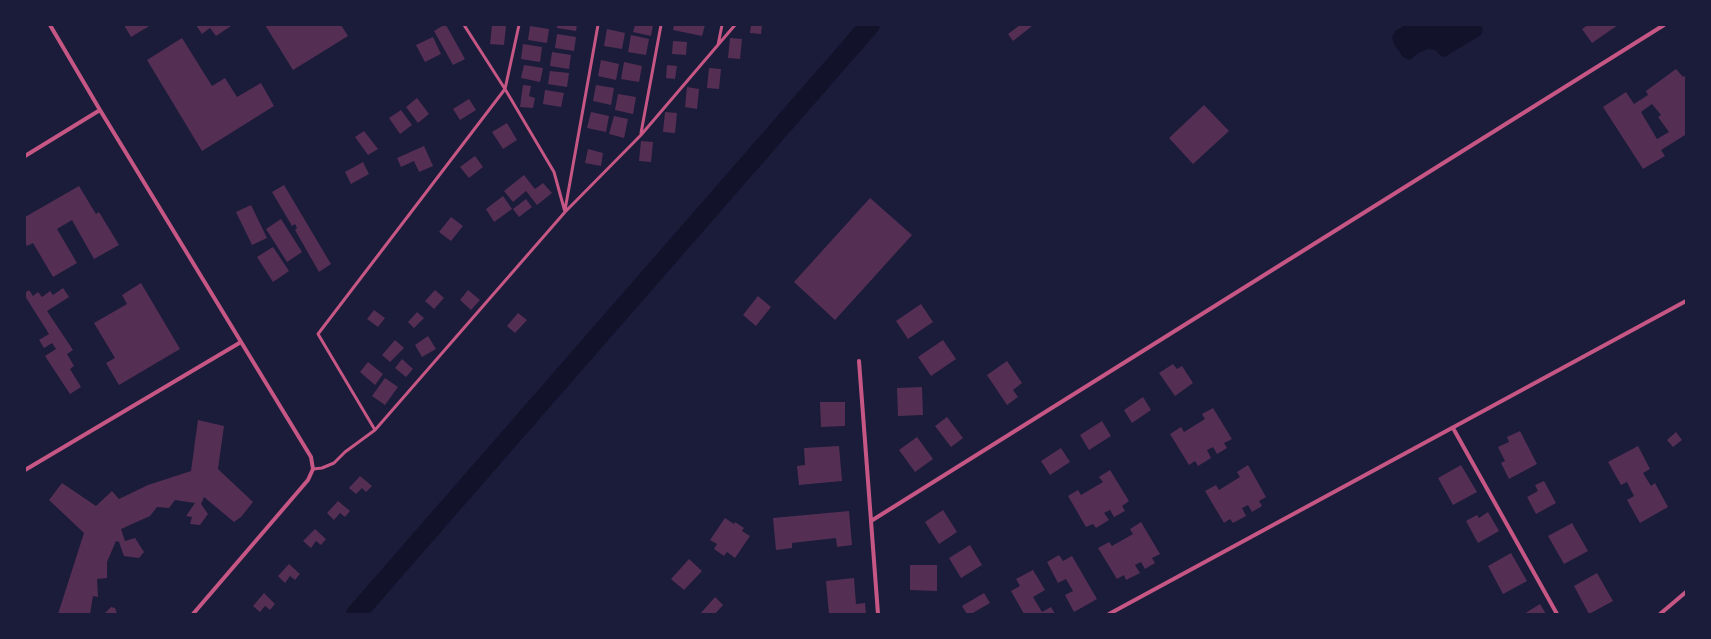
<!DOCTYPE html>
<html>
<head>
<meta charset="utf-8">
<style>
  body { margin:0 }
  #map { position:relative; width:1711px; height:639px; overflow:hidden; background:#1b1b3a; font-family:Inter,sans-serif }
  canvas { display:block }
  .frame { position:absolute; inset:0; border:26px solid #1b1b3a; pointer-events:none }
</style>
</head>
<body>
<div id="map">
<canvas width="1711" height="639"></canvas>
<div class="frame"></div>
</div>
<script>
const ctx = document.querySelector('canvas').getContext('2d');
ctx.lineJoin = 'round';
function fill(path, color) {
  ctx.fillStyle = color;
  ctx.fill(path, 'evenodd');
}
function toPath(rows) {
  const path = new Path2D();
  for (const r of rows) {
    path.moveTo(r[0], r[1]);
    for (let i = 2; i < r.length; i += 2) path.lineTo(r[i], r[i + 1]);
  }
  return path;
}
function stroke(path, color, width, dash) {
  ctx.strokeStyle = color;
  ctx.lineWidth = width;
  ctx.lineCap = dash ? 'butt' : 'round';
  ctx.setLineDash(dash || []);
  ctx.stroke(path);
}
fill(toPath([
  [1403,25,1481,25,1483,30,1481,35,1446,56,1442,57,1435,50,1428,49,1418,53,1410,60,1403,57,1394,44,1392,37,1396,30,1401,28]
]), '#12122b');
stroke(toPath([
  [356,614,870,25]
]), '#12122b', 20);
fill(toPath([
  [124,25,151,25,131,37],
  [196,25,231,25,231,26,216,36,210,28,202,34],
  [265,25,341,25,348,36,293,70],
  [444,25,446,25,465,59,453,65,434,31],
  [492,25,506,26,504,45,490,44],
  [557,25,577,25,576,31,557,28],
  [635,25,653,25,651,36,633,32],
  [674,25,705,25,702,36,673,30],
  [751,25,762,25,761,34,750,33],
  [1020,25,1032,26,1013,41,1008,34],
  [1588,25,1618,25,1592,43,1582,29],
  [530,26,549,29,547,43,528,40],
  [607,29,625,33,622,49,604,46],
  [557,34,576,37,574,51,555,48],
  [631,35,649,39,646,55,628,52],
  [433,37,441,54,425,62,416,45],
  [182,38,212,86,225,78,237,97,261,83,274,106,202,151,147,60],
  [730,38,742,39,740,59,728,58],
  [673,41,687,42,686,55,672,54],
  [523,44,542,47,540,62,521,59],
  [552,52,571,55,569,69,550,66],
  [601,60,619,64,616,80,598,76],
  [624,62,642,66,639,82,621,79],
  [524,65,543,68,540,82,521,78],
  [667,65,677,66,675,79,666,78],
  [709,68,721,69,719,89,707,88],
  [1676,69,1683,77,1686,75,1686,136,1685,135,1661,150,1665,156,1643,169,1603,107,1626,92,1634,104,1648,95,1646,91],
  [1652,104,1661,115,1658,117,1669,132,1657,139,1641,112],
  [550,71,569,73,567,87,548,84],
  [523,85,531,86,529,96,535,98,533,108,520,107],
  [596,85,614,88,611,105,593,101],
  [687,87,699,89,697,109,685,107],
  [545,90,564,93,561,107,543,104],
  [618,94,636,97,633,114,615,110],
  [417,98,429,114,418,123,406,107],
  [469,99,476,110,460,120,453,109],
  [1204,105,1229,131,1193,164,1169,138],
  [401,110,412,125,400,134,389,118],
  [591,112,609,116,606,132,587,128],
  [665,112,677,113,675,133,663,132],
  [614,116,628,119,624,138,609,134],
  [507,123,517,140,503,149,492,132],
  [364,131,378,149,368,155,355,137],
  [641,141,653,142,651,162,639,161],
  [424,146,433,166,419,172,414,161,401,167,397,158],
  [588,149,603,153,601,166,585,163],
  [475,156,483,167,469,178,460,167],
  [363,162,369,174,351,184,345,172],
  [524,175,535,189,543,183,552,193,537,205,526,191,513,202,504,191],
  [284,185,331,264,319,272,295,230,297,228,295,224,292,226,272,192],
  [79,186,96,214,99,212,119,245,94,259,72,220,57,229,77,263,53,277,33,243,27,246,25,242,25,217],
  [503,196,512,209,494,222,486,209],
  [870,198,912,235,835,320,794,282],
  [526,199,532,207,519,217,513,209],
  [251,205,267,238,252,245,236,212],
  [451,217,463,226,451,241,439,232],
  [281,219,302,252,287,262,266,229],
  [273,247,289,271,273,282,257,257],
  [141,283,180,349,119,385,106,363,115,358,94,323,127,304,122,295],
  [63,288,69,297,47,311,73,350,67,354,74,366,70,369,81,387,70,394,45,356,56,349,52,343,44,348,39,340,49,334,25,296,25,293,29,290,33,296,38,292,42,297,50,291,53,295],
  [435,290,444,298,434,309,425,301],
  [468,290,480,300,471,310,460,300],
  [758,296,771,307,756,326,743,315],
  [921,304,933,322,908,339,896,321],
  [374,310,385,318,378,327,367,319],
  [417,312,424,318,414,328,408,322],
  [518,313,527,320,515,333,507,326],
  [428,336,436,349,422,357,415,345],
  [395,340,404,348,390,362,382,355],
  [943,340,956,359,931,376,918,357],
  [402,359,413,369,406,377,395,368],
  [1007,361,1022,383,1013,390,1018,397,1007,405,987,375],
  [368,362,383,374,375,385,360,372],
  [1173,364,1177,369,1182,366,1193,383,1175,396,1159,373],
  [385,378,398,387,385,405,372,396],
  [922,387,923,415,898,416,897,388],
  [1143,397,1151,410,1132,423,1124,410],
  [820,402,845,402,845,426,821,427],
  [1213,408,1232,439,1224,443,1227,448,1217,454,1213,447,1207,450,1211,458,1198,466,1195,461,1189,465,1170,434,1181,427,1184,432,1205,419,1202,414],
  [947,417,963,438,951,447,935,426],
  [198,420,224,426,218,469,253,502,241,517,234,522,204,497,201,504,208,514,200,525,190,524,192,517,186,516,195,503,175,500,169,508,157,507,150,516,121,529,125,541,135,538,144,552,139,558,124,556,119,542,116,541,107,562,107,578,97,579,98,597,93,596,90,614,58,614,84,533,49,500,62,483,96,506,112,491,119,499,148,485,191,471],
  [1102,421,1111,436,1089,450,1080,435],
  [1520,431,1537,464,1509,479,1501,463,1505,461,1498,447,1509,442,1507,437],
  [1676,432,1682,440,1673,447,1667,440],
  [917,437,933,459,915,472,899,450],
  [839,446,842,481,799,485,797,466,805,465,804,448],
  [1638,446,1650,469,1643,473,1651,486,1655,483,1668,507,1640,523,1627,500,1634,496,1627,482,1621,485,1608,462],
  [1061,448,1070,462,1050,475,1041,461],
  [1248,465,1266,497,1259,501,1262,506,1252,512,1248,505,1242,508,1246,516,1233,523,1230,519,1224,523,1205,491,1216,485,1219,490,1240,477,1237,472],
  [1461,465,1477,492,1453,505,1438,478],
  [1110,470,1129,501,1122,506,1125,511,1114,517,1110,510,1104,513,1109,520,1096,528,1093,524,1086,527,1068,496,1078,490,1081,495,1103,482,1099,477],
  [360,476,372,486,366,492,362,488,356,494,349,488],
  [1544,481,1556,503,1536,514,1527,497,1538,491,1535,485],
  [338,501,350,511,345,517,340,513,334,520,327,513],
  [943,510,957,532,939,544,925,522],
  [849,511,852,545,837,547,836,538,792,543,792,548,776,550,773,518],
  [1488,512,1499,531,1478,543,1466,521,1477,515,1479,518],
  [725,518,734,524,735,522,744,528,742,531,750,536,735,558,727,552,724,556,714,549,717,544,710,540],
  [1141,522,1160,554,1152,558,1155,563,1145,569,1141,562,1135,565,1140,573,1126,580,1124,575,1117,579,1098,548,1109,542,1112,546,1133,534,1130,529],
  [1572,523,1588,551,1564,564,1548,536],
  [315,529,326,539,321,545,316,541,311,548,303,541],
  [970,545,982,565,961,578,949,558],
  [1511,553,1527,581,1503,594,1488,566],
  [1059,555,1063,561,1072,556,1097,599,1074,612,1065,595,1073,591,1066,579,1058,583,1047,562],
  [689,559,702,571,684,590,671,579],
  [289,564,300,574,295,580,290,576,285,583,278,576],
  [910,565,937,565,937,591,910,590],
  [1033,570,1045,590,1033,597,1042,612,1051,607,1055,614,1024,614,1011,591,1020,586,1016,579],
  [1597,573,1613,601,1589,614,1574,586],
  [854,578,856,604,865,603,866,614,829,614,826,581],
  [264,593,275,604,270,610,265,606,260,612,253,606],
  [984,593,990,603,971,614,967,614,962,606],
  [715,597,723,605,715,614,700,614],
  [1540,604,1546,614,1524,614],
  [111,607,115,608,117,614,104,614]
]), '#542f53');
stroke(toPath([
  [519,25,505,89,554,172,565,212],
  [718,45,722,25],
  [641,133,661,25],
  [565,210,598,25],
  [375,430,318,334,505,89,464,25],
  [313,469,322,468,334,463,345,452,375,430,565,212,641,135,735,25]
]), '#c65784', 3);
stroke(toPath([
  [50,25,100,110,311,457,313,469,308,480,193,614],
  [25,156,100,110],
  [859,361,878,614],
  [1453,428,1557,614],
  [25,470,241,342],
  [871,521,1664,25],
  [1109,614,1686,301],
  [1660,614,1686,592]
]), '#c65784', 4);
</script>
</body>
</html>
